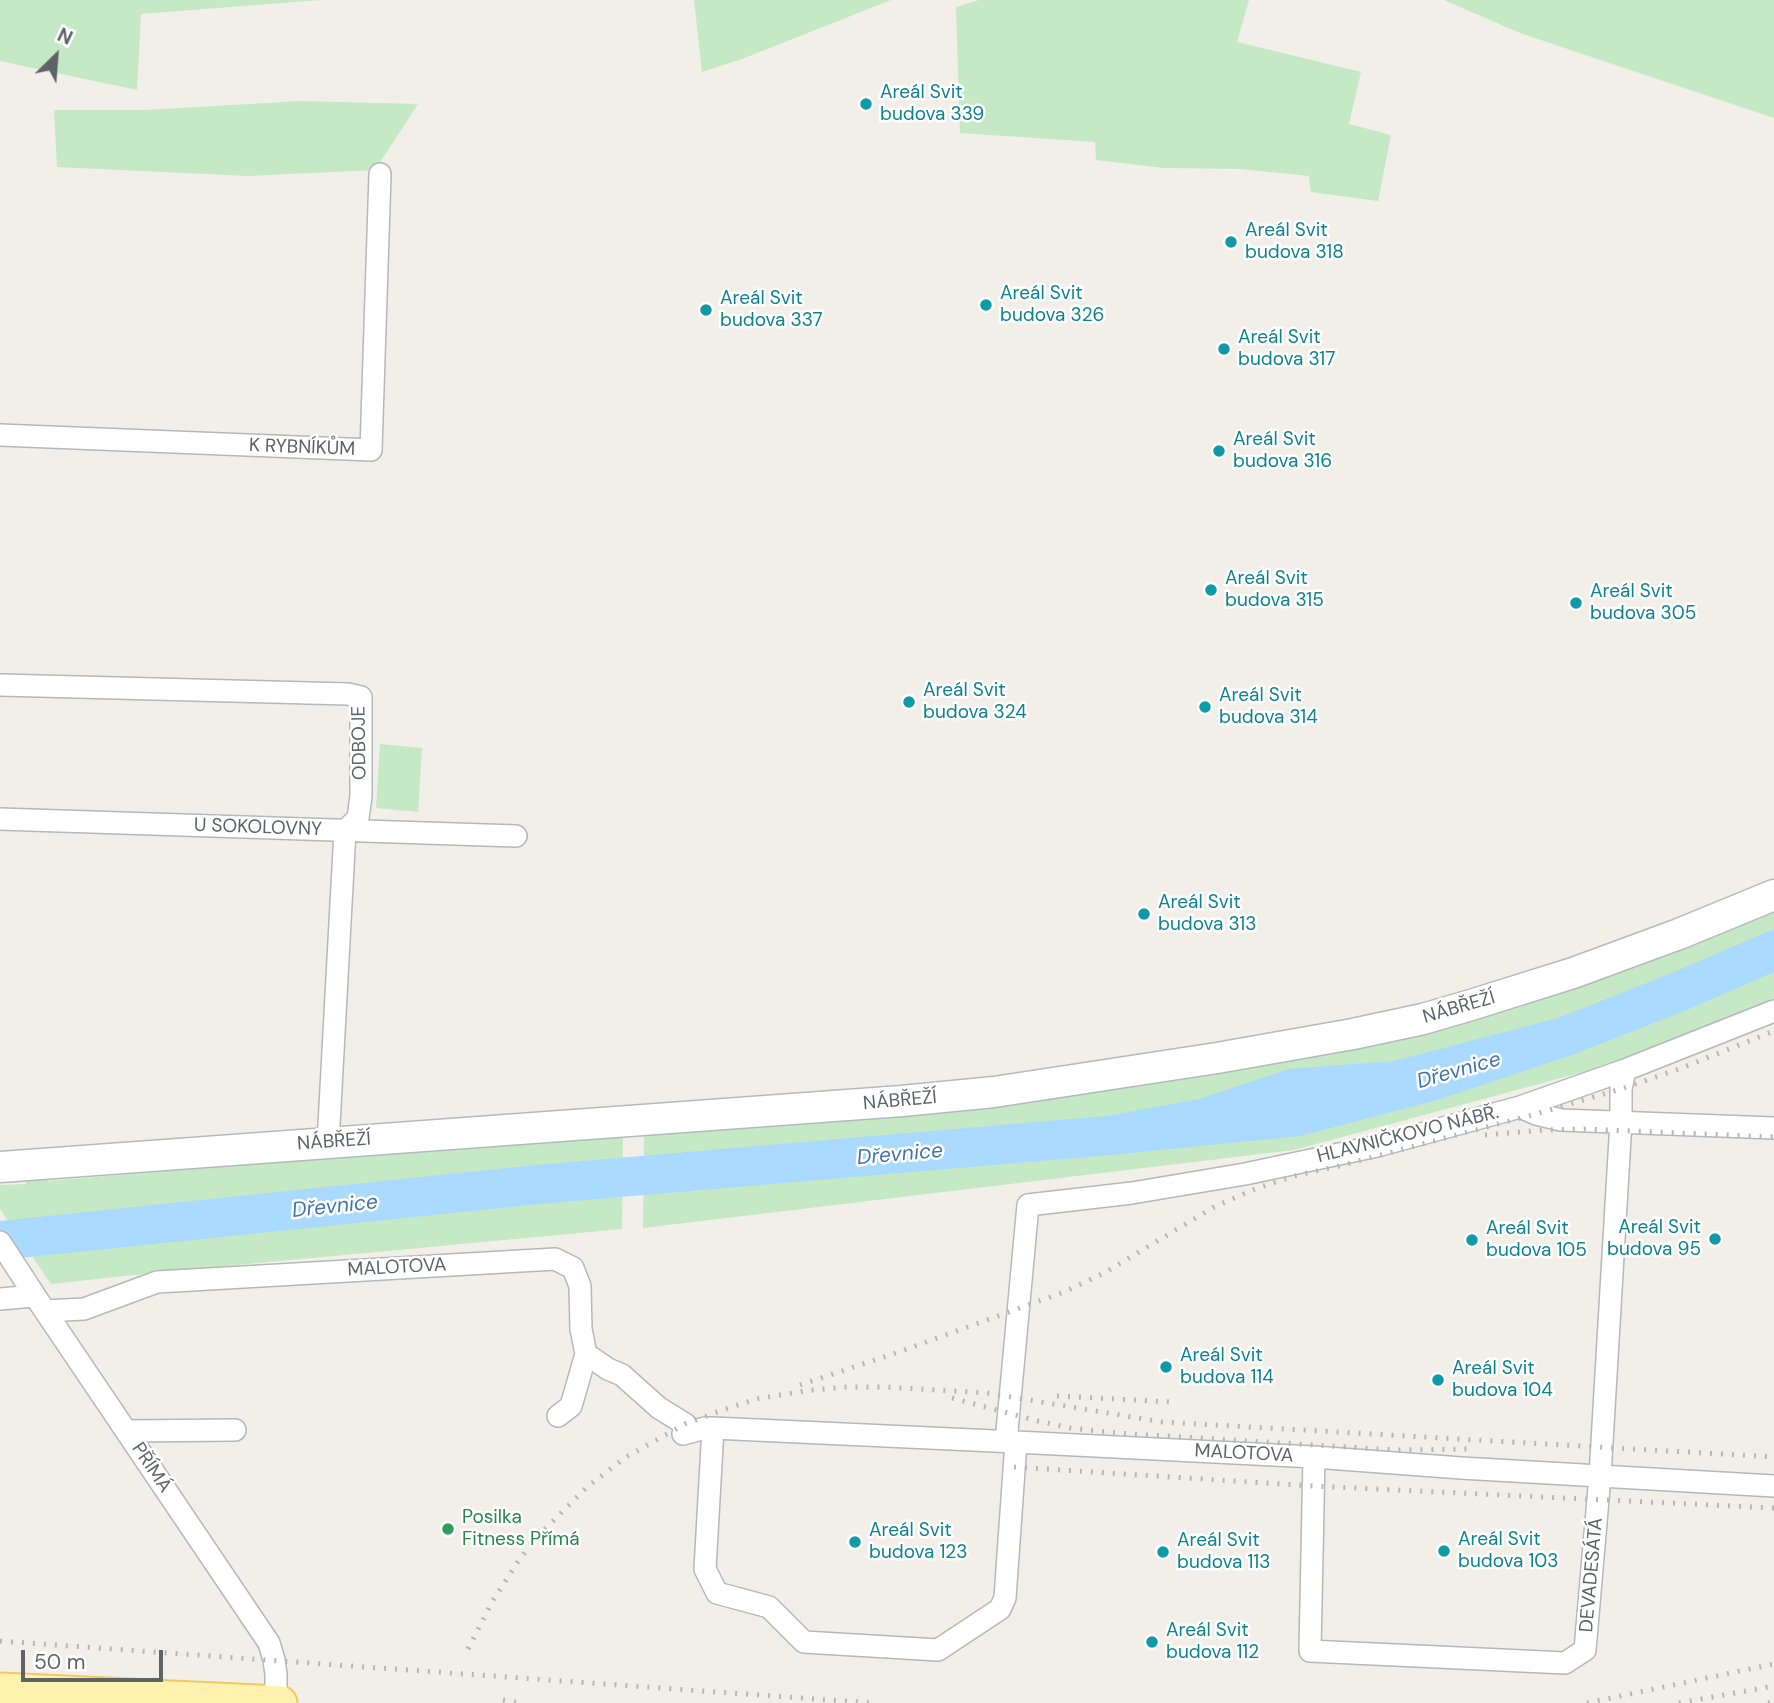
<!DOCTYPE html>
<html>
<head>
<meta charset="utf-8">
<style>
  body { margin:0 }
  #map { position:relative; width:1774px; height:1703px; overflow:hidden; background:#f1efe8; font-family:"DM Sans",sans-serif }
  canvas { display:block }
  .north { position:absolute; left:21px; top:21px; width:70px; height:70px; -webkit-text-stroke:5px #fff; paint-order:stroke; rotate:25deg; font-size:19px; font-weight:700; line-height:28px; text-align:center; color:#5f6368 }
  .north::after { content:''; display:block; margin:auto; width:24px; height:32px; background:#5f6368; clip-path:polygon(50% 0,100% 100%,50% 72%,0 100%) }
  .scale { position:absolute; left:21px; top:1650px; width:142px; height:32px; box-sizing:border-box; border:4px solid #5f6368; border-top:0; padding-left:9px; font-size:21px; line-height:24px; white-space:nowrap; color:#5f6368; -webkit-text-stroke:5px #fff; paint-order:stroke }
</style>
</head>
<body>
<div id="map">
<canvas width="1774" height="1703"></canvas>
<div class="north">N</div>
<div class="scale">50 m</div>
</div>
<script>
const ctx = document.querySelector('canvas').getContext('2d');
ctx.lineJoin = 'round';
function fill(path, color) {
  ctx.fillStyle = color;
  ctx.fill(path, 'evenodd');
}
function toPath(rows) {
  const path = new Path2D();
  for (const r of rows) {
    path.moveTo(r[0], r[1]);
    for (let i = 2; i < r.length; i += 2) path.lineTo(r[i], r[i + 1]);
  }
  return path;
}
function stroke(path, color, width, dash) {
  ctx.strokeStyle = color;
  ctx.lineWidth = width;
  ctx.lineCap = dash ? 'butt' : 'round';
  ctx.setLineDash(dash || []);
  ctx.stroke(path);
}
function write(font, color, halo, rows, align = 'center') {
  ctx.font = font + ' "DM Sans",sans-serif';
  ctx.lineWidth = 5;
  ctx.setLineDash([]);
  ctx.textBaseline = 'middle';
  ctx.strokeStyle = halo;
  ctx.fillStyle = color;
  for (const [text, x, y, turn = 0] of rows) {
    ctx.save();
    ctx.translate(x, y);
    ctx.rotate((+turn || 0) * Math.PI / 180);
    ctx.textAlign = isNaN(turn) ? turn : align;
    if (halo) ctx.strokeText(text, 0, 0);
    ctx.fillText(text, 0, 0);
    ctx.restore();
  }
}
fill(toPath([
  [0,0,321,0,141,14,137,90,0,61],
  [694,0,891,0,742,59,702,72],
  [979,0,1249,0,1237,42,1361,72,1349,124,1391,135,1378,201,1311,192,1309,176,1241,169,1164,168,1096,160,1095,142,960,133,956,7],
  [1444,0,1774,0,1774,118,1520,33],
  [301,101,418,104,375,170,248,176,57,167,54,110,145,110],
  [380,744,422,748,418,812,376,808],
  [1774,911,1774,999,1602,1067,1294,1150,643,1228,644,1132,984,1102,1670,950],
  [623,1133,622,1229,162,1272,51,1284,0,1209,0,1185,26,1184,27,1177,46,1176,48,1181]
]), '#c5e8c5');
fill(toPath([
  [1774,929,1774,972,1687,1010,1572,1055,1441,1099,1300,1136,1110,1155,539,1204,0,1260,0,1221,536,1165,1106,1116,1199,1099,1289,1069,1394,1061,1558,1018,1672,973]
]), '#aadaff');
const street = toPath([
  [0,435,371,450,380,174],
  [0,685,348,694,361,697,361,796,358,818,345,831,328,1143],
  [0,819,516,836],
  [1520,1107,1536,1114,1561,1120,1774,1128],
  [0,1242,39,1302,269,1643,274,1660,276,1674,276,1703],
  [0,1299,34,1296],
  [45,1311,84,1309,157,1282,555,1259,573,1268,580,1286,581,1329,586,1354,608,1369,622,1375,659,1408,685,1424,683,1434,705,1428,713,1428,1016,1442,1314,1457,1461,1468,1774,1486],
  [558,1416,571,1406,586,1354],
  [713,1428,705,1569,717,1593,769,1607,804,1642,938,1650,1000,1609,1005,1598,1016,1442],
  [126,1431,235,1430],
  [1006,1442,1028,1205,1132,1193,1245,1174,1377,1146,1520,1107,1625,1070,1774,1011],
  [1314,1457,1310,1651,1565,1663,1585,1650,1600,1476,1621,1121,1621,1089,1625,1070]
]);
const secondary = toPath([
  [0,1167,902,1101,994,1092,1217,1058,1353,1034,1423,1019,1471,1005,1573,973,1679,934,1774,895]
]);
const primary = toPath([
  [0,1690,280,1703]
]);
stroke(street, '#b5b8bc', 24);
stroke(secondary, '#b6babf', 33);
stroke(primary, '#f2c960', 37);
stroke(street, '#fff', 21);
stroke(secondary, '#fff', 30);
stroke(primary, '#fff2af', 33);
stroke(toPath([
  [1485,1135,1545,1130,1584,1129,1774,1137],
  [800,1385,893,1354,1064,1292,1104,1273,1214,1207,1255,1189,1294,1176,1339,1166,1536,1114,1621,1089,1679,1069,1774,1031],
  [1057,1396,1172,1402],
  [952,1398,1038,1421,1070,1428,1117,1433,1396,1450,1472,1449],
  [1014,1467,1313,1486,1774,1508],
  [0,1641,872,1703],
  [468,1649,492,1602,519,1560,538,1536,587,1487,626,1457,685,1424,720,1411,756,1399,804,1391,846,1387,885,1387,987,1393,1162,1422,1774,1457],
  [503,1700,521,1703],
  [1587,1703,1774,1664],
  [1679,1703,1774,1686],
  [1768,1703,1774,1702]
]), '#b6b7b8', 5, [2, 9]);
for (const [x, y, r, color] of [
  [866,104,7,"#0f9aa8"],
  [1231,242,7,"#0f9aa8"],
  [986,305,7,"#0f9aa8"],
  [706,310,7,"#0f9aa8"],
  [1224,349,7,"#0f9aa8"],
  [1219,451,7,"#0f9aa8"],
  [1211,590,7,"#0f9aa8"],
  [1576,603,7,"#0f9aa8"],
  [909,702,7,"#0f9aa8"],
  [1205,707,7,"#0f9aa8"],
  [1144,914,7,"#0f9aa8"],
  [1715,1239,7,"#0f9aa8"],
  [1472,1240,7,"#0f9aa8"],
  [1166,1367,7,"#0f9aa8"],
  [1438,1380,7,"#0f9aa8"],
  [448,1529,7,"#2e9e5b"],
  [855,1542,7,"#0f9aa8"],
  [1444,1551,7,"#0f9aa8"],
  [1163,1552,7,"#0f9aa8"],
  [1152,1642,7,"#0f9aa8"]
]) {
  const dot = new Path2D();
  dot.arc(x, y, r, 0, 2 * Math.PI);
  ctx.fillStyle = color;
  ctx.fill(dot);
  stroke(dot, '#fff', 2.5);
}
write('19px', '#0d838f', '#fff', [
  ["Areál Svit",880,93],
  ["budova 339",880,115],
  ["Areál Svit",1245,231],
  ["budova 318",1245,253],
  ["Areál Svit",1000,294],
  ["budova 326",1000,316],
  ["Areál Svit",720,299],
  ["budova 337",720,321],
  ["Areál Svit",1238,338],
  ["budova 317",1238,360],
  ["Areál Svit",1233,440],
  ["budova 316",1233,462],
  ["Areál Svit",1225,579],
  ["budova 315",1225,601],
  ["Areál Svit",1590,592],
  ["budova 305",1590,614],
  ["Areál Svit",923,691],
  ["budova 324",923,713],
  ["Areál Svit",1219,696],
  ["budova 314",1219,718],
  ["Areál Svit",1158,903],
  ["budova 313",1158,925],
  ["Areál Svit",1701,1228,"right"],
  ["budova 95",1701,1250,"right"],
  ["Areál Svit",1486,1229],
  ["budova 105",1486,1251],
  ["Areál Svit",1180,1356],
  ["budova 114",1180,1378],
  ["Areál Svit",1452,1369],
  ["budova 104",1452,1391],
  ["Areál Svit",869,1531],
  ["budova 123",869,1553],
  ["Areál Svit",1458,1540],
  ["budova 103",1458,1562],
  ["Areál Svit",1177,1541],
  ["budova 113",1177,1563],
  ["Areál Svit",1166,1631],
  ["budova 112",1166,1653]
], 'left');
write('19px', '#5f6368', '#fff', [
  ["K RYBNÍKŮM",302,448,2],
  ["ODBOJE",360,743,-91],
  ["U SOKOLOVNY",258,828,2],
  ["NÁBŘEŽÍ",1459,1008,-16],
  ["NÁBŘEŽÍ",900,1101,-5],
  ["HLAVNIČKOVO NÁBŘ.",1408,1135,-14],
  ["NÁBŘEŽÍ",334,1142,-4],
  ["MALOTOVA",397,1268,-3],
  ["MALOTOVA",1244,1454,3],
  ["PŘÍMÁ",151,1468,56],
  ["DEVADESÁTÁ",1592,1575,-85]
]);
write('19px', '#27864d', '#fff', [
  ["Posilka",462,1518],
  ["Fitness Přímá",462,1540]
], 'left');
write('italic 21px', '#4174aa', '#fff', [
  ["Dřevnice",1459,1071,-16],
  ["Dřevnice",900,1155,-5],
  ["Dřevnice",335,1207,-6]
]);
</script>
</body>
</html>
